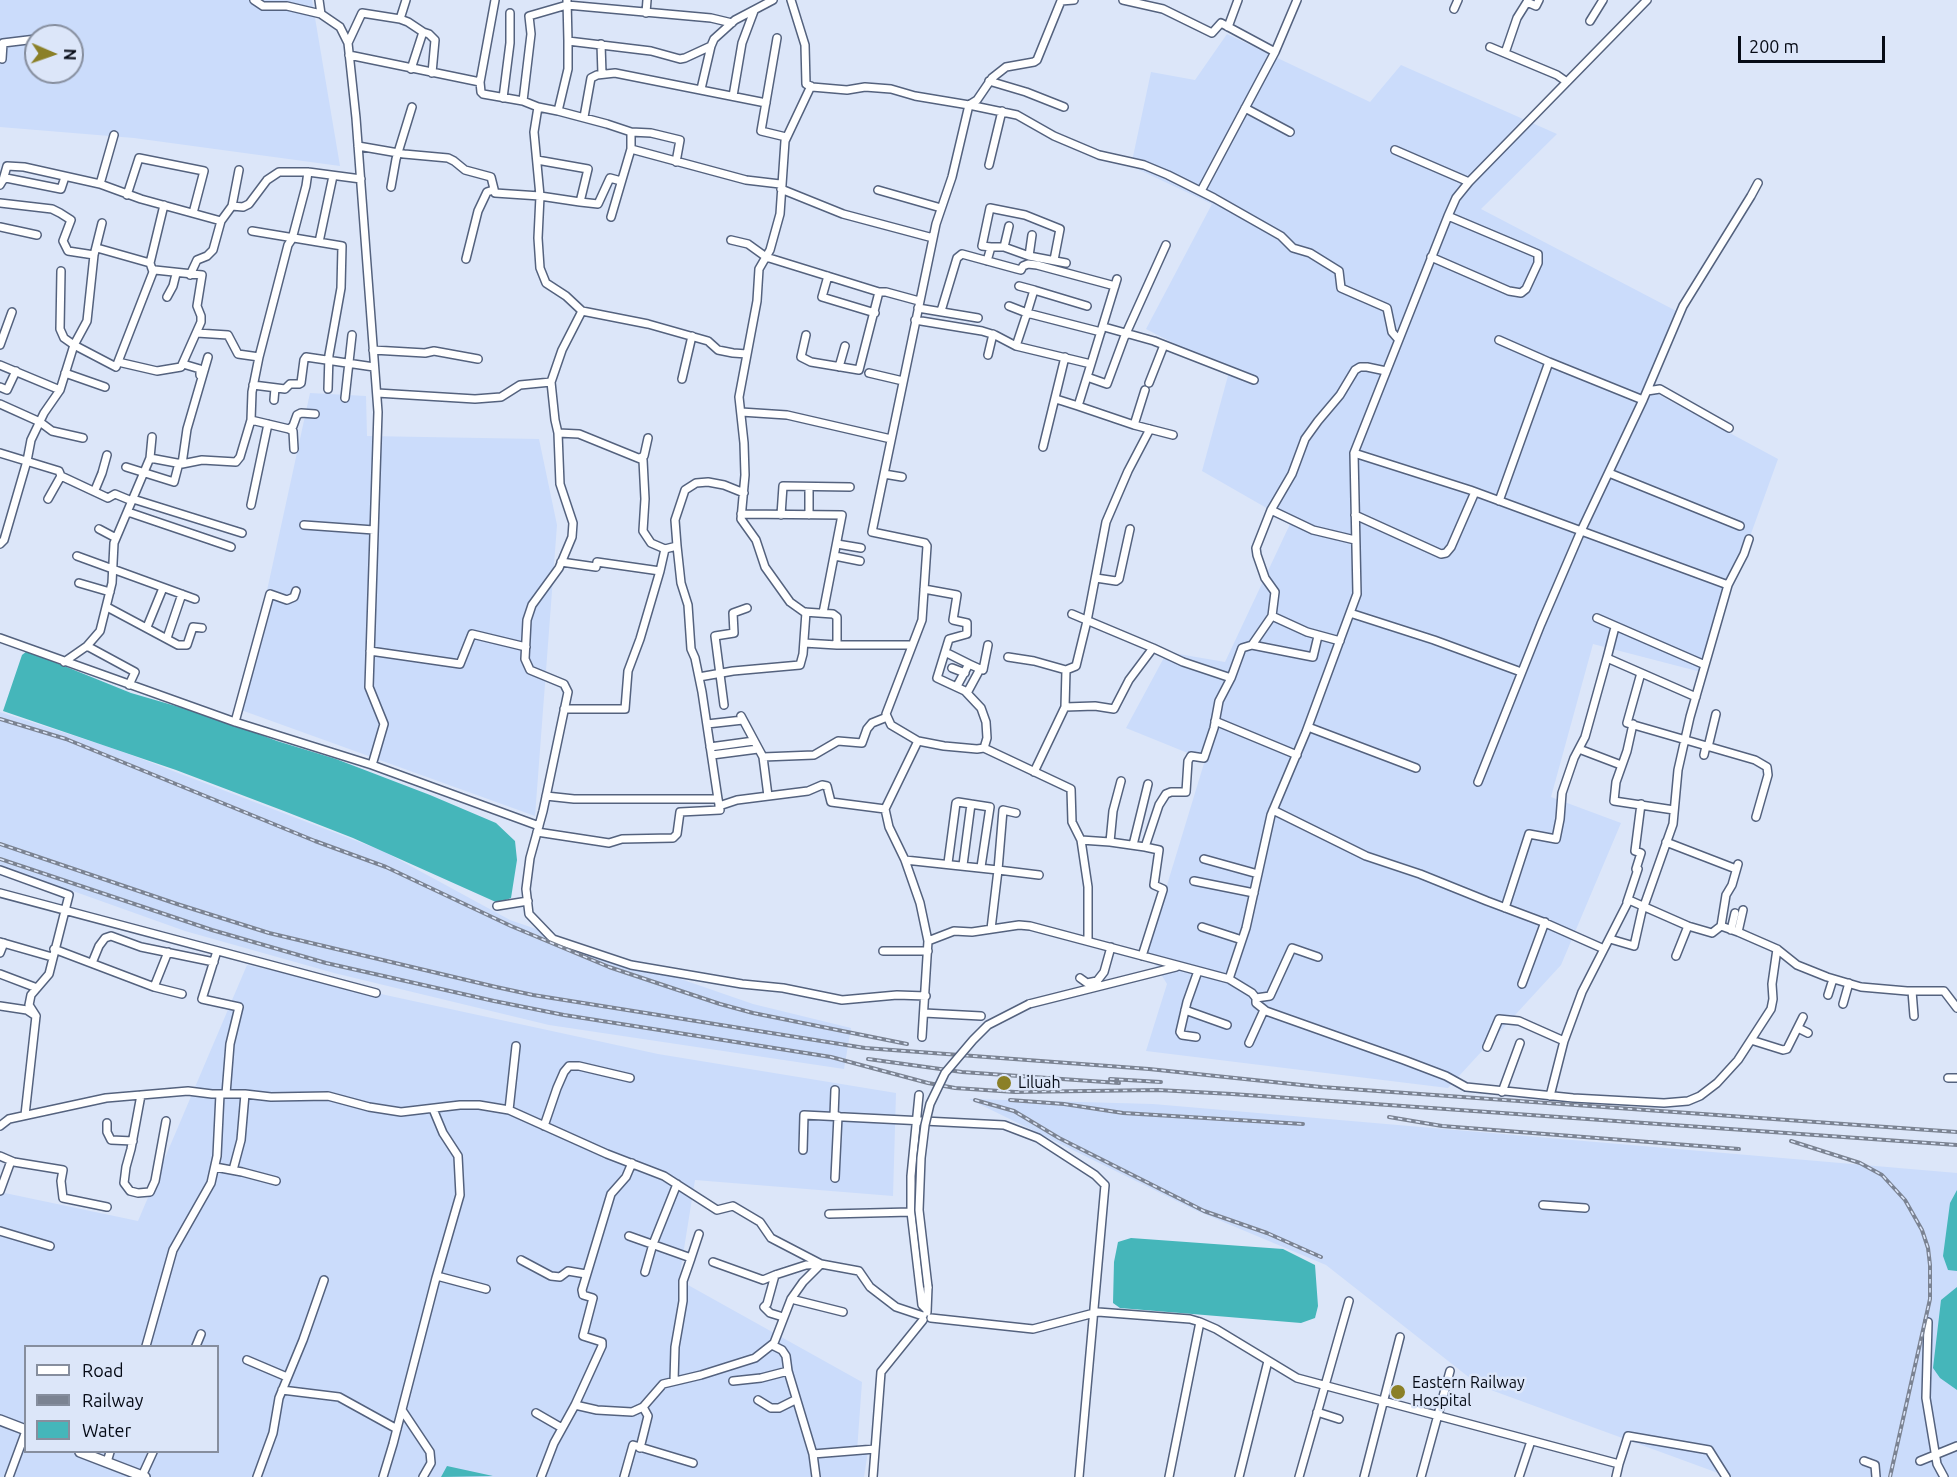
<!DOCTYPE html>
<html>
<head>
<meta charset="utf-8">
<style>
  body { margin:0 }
  #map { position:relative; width:1957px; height:1477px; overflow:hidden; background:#dce6f9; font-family:Ubuntu,sans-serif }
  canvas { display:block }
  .legend { position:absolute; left:24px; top:1345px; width:195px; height:108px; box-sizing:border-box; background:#dce6f9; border:2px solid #868e9e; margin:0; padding:8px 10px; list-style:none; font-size:18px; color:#060b16 }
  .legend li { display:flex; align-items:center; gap:12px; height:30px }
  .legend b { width:30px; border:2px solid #868e9e }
  .north { position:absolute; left:24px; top:24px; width:60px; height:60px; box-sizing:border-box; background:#dce6f9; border:2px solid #868e9e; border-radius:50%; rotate:92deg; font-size:16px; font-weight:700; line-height:24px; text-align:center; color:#060b16 }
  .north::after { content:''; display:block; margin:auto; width:21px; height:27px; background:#8b8027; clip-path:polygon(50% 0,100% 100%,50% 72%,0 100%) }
  .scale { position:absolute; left:1738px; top:36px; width:147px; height:27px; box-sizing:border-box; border:3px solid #060b16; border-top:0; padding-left:8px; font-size:18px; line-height:21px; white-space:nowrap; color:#060b16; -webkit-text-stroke:4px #dce6f9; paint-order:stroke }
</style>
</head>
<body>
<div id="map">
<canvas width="1957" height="1477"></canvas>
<ul class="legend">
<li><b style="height:8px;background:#fff"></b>Road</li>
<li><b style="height:8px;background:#7b8392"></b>Railway</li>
<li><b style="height:16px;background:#45b6ba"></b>Water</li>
</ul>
<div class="north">N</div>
<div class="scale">200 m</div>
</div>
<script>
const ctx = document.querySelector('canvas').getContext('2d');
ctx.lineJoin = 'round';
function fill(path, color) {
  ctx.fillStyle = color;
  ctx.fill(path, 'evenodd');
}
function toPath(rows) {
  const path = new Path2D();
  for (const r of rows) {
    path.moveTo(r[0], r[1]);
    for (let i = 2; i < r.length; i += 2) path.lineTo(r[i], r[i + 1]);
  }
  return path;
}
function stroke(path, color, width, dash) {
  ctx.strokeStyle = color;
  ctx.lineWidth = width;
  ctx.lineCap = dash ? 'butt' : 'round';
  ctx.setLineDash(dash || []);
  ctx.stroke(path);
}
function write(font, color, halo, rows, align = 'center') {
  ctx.font = font + ' Ubuntu,sans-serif';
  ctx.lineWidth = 5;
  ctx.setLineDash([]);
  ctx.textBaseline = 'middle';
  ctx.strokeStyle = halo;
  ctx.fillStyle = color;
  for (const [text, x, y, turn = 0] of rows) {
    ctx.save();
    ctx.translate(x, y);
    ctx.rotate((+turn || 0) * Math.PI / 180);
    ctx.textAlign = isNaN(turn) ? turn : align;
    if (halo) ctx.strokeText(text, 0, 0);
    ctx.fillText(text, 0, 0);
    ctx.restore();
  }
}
fill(toPath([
  [0,0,312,0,340,166,134,138,0,127],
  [36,36,72,36,72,72,36,72],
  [1227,34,1370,102,1401,65,1557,134,1481,209,1682,314,1648,389,1778,459,1701,672,1593,644,1551,797,1621,823,1561,965,1448,1088,1146,1051,1167,984,1147,951,1205,760,1126,728,1167,652,1225,662,1291,522,1202,471,1229,372,1146,329,1212,204,1131,166,1151,72,1195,80],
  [310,393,366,396,367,436,539,439,557,525,535,816,241,710],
  [0,712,118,750,383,851,510,920,753,1004,851,1028,844,1069,549,1025,334,973,185,931,0,865],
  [247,965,658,1054,896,1093,893,1196,695,1180,679,1280,862,1382,857,1451,868,1451,864,1477,0,1477,0,1192,138,1221],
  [26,1346,218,1346,218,1452,26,1452],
  [969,1099,1153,1104,1957,1173,1957,1477,1729,1477,1480,1386,1326,1265,1195,1210]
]), '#cbdcfb');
fill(toPath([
  [27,651,131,693,217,718,277,741,336,759,430,795,496,823,515,841,517,860,511,898,498,903,353,838,284,811,176,770,3,711,22,655],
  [1957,1190,1957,1271,1948,1270,1943,1256,1950,1203],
  [1131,1238,1283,1249,1315,1265,1318,1306,1315,1318,1301,1323,1120,1308,1113,1303,1114,1262,1118,1242],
  [1957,1287,1957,1390,1940,1378,1933,1368,1941,1300],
  [447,1466,493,1476,441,1477]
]), '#45b6ba');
const minor = toPath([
  [254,0,263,6,287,6,321,14,340,27,348,43,356,118,378,412,369,687,384,724,372,765],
  [319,0,321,14],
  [495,0,480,82,481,92,483,94,523,101,538,107],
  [567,0,568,41],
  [791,0,805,45,806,84,812,87,847,90,865,87,891,89,915,96,969,105,952,177,936,224,872,532,925,543,927,546,922,620,886,714,891,725,918,741,885,809,889,827,905,860,920,903,928,941,922,1037],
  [1123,0,1163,9,1212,33,1221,23,1275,52],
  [1061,1,1074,0],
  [1454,9,1458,0],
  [646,13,647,0],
  [400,19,406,0],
  [1590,21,1603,0],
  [1228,27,1238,0],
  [423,32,429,34,435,40,432,73],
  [777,38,761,131,786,137],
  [348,43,362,13,400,19,408,22,423,32,411,69],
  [601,44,602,74],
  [1490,47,1557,75,1567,82],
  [1505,53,1517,18,1527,2,1536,6,1539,0],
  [349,55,480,82],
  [2,59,3,43,36,39],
  [989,81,1026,92,1064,107],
  [811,86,785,141,780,214,770,250,759,269,757,301,739,397,744,443,745,475,741,519,756,540,765,567,790,602,804,612,833,614,837,617,837,645,912,645],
  [701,89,711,46],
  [733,96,742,43,754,11],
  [503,98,510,43,510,13],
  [523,101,531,34,529,16,567,5,711,18,732,23],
  [969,105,1017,115,1054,136,1099,155,1144,165,1168,175,1214,198,1281,236,1293,248,1310,253,1339,271,1341,288,1387,308,1392,332,1398,339],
  [969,105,977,100,992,78,1006,67,1034,62,1037,60,1061,1],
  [1245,108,1290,132],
  [558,111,607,124,631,132,631,149,611,217],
  [584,117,591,78,597,75,615,73,766,103],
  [631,132,651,133,680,140,676,162],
  [358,146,404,154,448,158,454,161,465,170,491,177,495,193,540,196,538,238,540,268,546,283,566,296,582,311,562,350,551,382,555,420,558,433,560,484,573,523,572,537,559,568,532,605,527,620,525,659,530,670,564,684,568,692,543,811,530,858,526,889,529,914,553,939,631,965,742,984,783,988,842,1000,897,995,926,996],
  [631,149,746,180,780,184],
  [1395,150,1469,182],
  [537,160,588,169,580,202,540,196,534,132,538,107,558,111,568,69,568,41,651,51,680,59,685,58,711,46,714,39,735,20,773,0],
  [989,165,1002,111],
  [239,170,232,206,243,207,249,204,267,180,279,172,308,172,361,179],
  [3,180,6,178,61,189,65,177],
  [100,184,114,135],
  [0,185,3,180,7,166,24,167,100,184,141,199,221,221],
  [391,187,396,159,412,107],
  [781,189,843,214,933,238],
  [878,190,941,208],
  [1201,191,1275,52,1297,0],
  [127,195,139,158,204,171,193,213],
  [580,202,598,204,610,178,621,181],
  [0,203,52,209,60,213,71,220,63,241,68,251,94,255],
  [0,227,37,235],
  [252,231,342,246,341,288,329,355,328,389],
  [731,240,748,244,766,257,879,292,886,292,919,301],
  [319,242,333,176],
  [991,247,982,246,990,208,1025,215,1060,229,1054,260],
  [1004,247,1009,226],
  [97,248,150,263],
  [1029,256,1032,235],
  [1431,257,1509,291,1521,293,1526,289,1538,263,1538,254,1448,216],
  [466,259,478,211,487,192,493,190],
  [987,261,991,247,1004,247,1029,256,1066,263],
  [61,271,60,329,64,338,74,345,87,321,94,255,102,223],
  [153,272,150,263,164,205],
  [190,275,197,260,207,256,213,250,221,221,232,206],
  [828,276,822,297,875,313],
  [1019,286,1034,290],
  [167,297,173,286,176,274],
  [1009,306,1027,313,1034,290,1087,306],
  [918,308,978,318],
  [582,311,648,324,708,341,718,350,733,353,747,354],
  [941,311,957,258,962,254,1017,269,1021,270,1023,266,1028,264,1037,265,1115,286],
  [915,320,982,331,995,335,1016,346,1091,364,1117,279],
  [1104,327,1154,341,1254,380],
  [197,333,228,335,238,354,259,357],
  [806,335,801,357,811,362,859,370,879,292],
  [1499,340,1549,362],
  [0,345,12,312],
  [1016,346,1027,313,1101,332],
  [373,350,425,353,434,351,478,359],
  [988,355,993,334],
  [183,364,200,369,200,375],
  [1091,364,1078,406,1134,425,1173,435],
  [0,365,60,390],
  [839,367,845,346],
  [65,373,105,387],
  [869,373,903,381],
  [1087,377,1107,384,1124,338,1166,245],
  [682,379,692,336],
  [1149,383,1164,345],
  [253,385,285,389,290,384,299,384,301,383,304,360,306,357,374,367],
  [0,387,7,390,16,371],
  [1647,391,1660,389,1729,428],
  [377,393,475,399,501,397,520,385,551,382],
  [345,398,352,335],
  [1056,399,1078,406],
  [274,400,275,388],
  [1643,400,1683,306,1751,196,1758,183],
  [0,404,40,422,52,431,83,438],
  [741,412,787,415,891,439],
  [251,420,289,429,293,431,294,449],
  [1134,425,1145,390],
  [289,429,293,426,297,415,301,413,315,414],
  [558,433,579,434,643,460,645,499,643,531,651,543,665,549],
  [1043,447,1065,357],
  [0,453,59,471,61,476,108,498,115,494,132,501],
  [1354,453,1470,490,1728,585,1690,717,1678,770,1673,824,1644,906],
  [150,458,152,437],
  [640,458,644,456,648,438],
  [182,464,187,429,208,357],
  [126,467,174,482,179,463],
  [1609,473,1740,526],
  [884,474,902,477],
  [95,490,102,473,107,455],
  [48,499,61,476],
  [133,499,242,533],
  [251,505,268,424],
  [1271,510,1313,530,1355,540],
  [128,512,231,547],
  [741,514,842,515,823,613],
  [781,515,783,486,850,487],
  [809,515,809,487],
  [1355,515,1441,554,1446,553,1451,547,1475,492],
  [304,525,374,530],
  [99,529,116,538],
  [0,544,4,540,27,461,31,440,44,413,60,390,74,345,116,367,153,272,155,270,202,275,197,306,201,316,201,322,181,367,157,371,118,362],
  [837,544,861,548],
  [677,546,681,583,688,605,691,649,695,658,702,692,718,799],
  [77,556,195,599],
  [835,556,860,561],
  [561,562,596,567,597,562,660,571,640,639,628,671,625,709,564,709],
  [660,571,665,549,677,546,675,520,685,490,696,483,708,482,724,485,744,493],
  [1096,578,1116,581,1119,579,1130,529],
  [79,583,110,592],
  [1728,585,1744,554,1749,539],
  [107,607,178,645,187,645,193,627,202,628],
  [1350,613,1434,640,1521,672],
  [1072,614,1153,648],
  [1272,616,1275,592,1265,578,1257,555,1256,548,1271,510,1292,474,1305,439,1318,421,1340,395,1355,370,1360,367,1367,367,1386,371],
  [1597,618,1705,665],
  [147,627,163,588],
  [0,638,235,722,372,765,539,826],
  [167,638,182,594],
  [804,643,837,645],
  [1252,645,1313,657,1318,636],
  [87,646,100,631,112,583,114,543,150,458,182,464,202,460,236,462,240,457,251,420,252,392,259,357,288,245,292,239,306,186,308,172],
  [370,651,460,664,472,634,526,647],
  [945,652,969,664,957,686],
  [1008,657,1034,661,1066,670,1076,666,1087,621,1106,522,1128,471,1150,429],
  [1607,658,1615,627],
  [64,662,87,646,135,672,129,685],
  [952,668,965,673],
  [980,669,983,670,988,645],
  [1641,673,1627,723,1755,760,1767,767,1768,775,1756,817],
  [699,677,733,671,800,665,803,654,806,612],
  [967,693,980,669,969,664],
  [724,705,715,636,734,633,733,613,747,608],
  [1065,707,1066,670],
  [741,716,763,757,768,796],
  [1215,721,1297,755],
  [235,722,270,594,287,600,294,597,296,591],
  [707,724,743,720],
  [1633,724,1627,751,1616,782,1614,801,1674,810],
  [1308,727,1416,768],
  [918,741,944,746,977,749,984,748,987,738,986,722,981,708,965,691,937,678,949,639,967,634,967,623,953,620,957,595,924,589],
  [710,747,754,741],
  [1708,747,1716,714],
  [984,748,1071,789,1072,822,1081,840,1088,887,1088,941],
  [1579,749,1621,765],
  [712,755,758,749],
  [1704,755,1706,746],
  [763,757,814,755,838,741,862,743,867,729,872,723,887,717],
  [1034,772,1065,707,1095,706,1114,709,1129,680,1153,648,1183,662,1231,678],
  [1478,782,1541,624,1581,531,1643,400,1549,362,1499,501],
  [719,806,737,800,808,791,822,785,827,786,831,802,885,809],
  [1273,810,1366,856,1420,874,1487,901,1543,922,1604,949,1629,900,1688,926,1712,933,1721,926,1738,932,1777,949,1797,965,1827,977,1861,987,1907,991,1944,991,1957,1008],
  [1016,813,1003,810,998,870,1039,875],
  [537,832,609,843,622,839,673,838,677,834,680,812,720,810,718,799,574,799,546,796],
  [1081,840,1110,842,1145,847,1159,805,1166,794,1171,792,1186,792,1188,761,1191,756,1204,758,1214,728,1219,701,1231,678,1242,648,1252,645,1272,616,1307,632,1340,641],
  [1110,842,1113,811,1121,781],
  [1666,842,1736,869],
  [1133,845,1148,784],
  [1204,859,1258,874],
  [905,860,998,870,991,929],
  [948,863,956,803,958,802,990,807,981,867],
  [963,865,971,804],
  [0,870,69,895,49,974,31,995,29,1005,36,1016],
  [1194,881,1254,893],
  [0,893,376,993],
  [1627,902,1638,869,1636,869,1641,853,1635,851,1641,804],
  [497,906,528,901],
  [1505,908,1529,834,1556,839,1560,819,1562,793,1574,758,1585,737,1607,658,1696,697],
  [1721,926,1726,895,1732,885,1738,864],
  [1202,927,1242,940],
  [1731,930,1735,913],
  [1738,932,1743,910],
  [1610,939,1634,946,1643,906],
  [928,941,954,931,972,932,1019,925,1030,926,1229,979,1246,928,1271,815,1306,732,1357,594,1354,453,1448,216,1456,198,1469,182,1647,0],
  [0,942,52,957],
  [54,949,154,987,182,994],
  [217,951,202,999,239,1007,230,1044,226,1094],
  [883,951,928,951],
  [0,953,4,943],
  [1142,956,1163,890,1163,889,1154,885,1159,850,1145,847],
  [1676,956,1688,926],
  [92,963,99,946,105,938,111,936,141,947,214,962],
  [0,974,37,988],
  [1080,978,1087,983,1097,981,1104,972,1111,947],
  [1229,979,1252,993,1256,998,1256,1003,1266,1011,1404,1060,1446,1076,1466,1087,1573,1098,1664,1103,1688,1101,1700,1096,1717,1083,1738,1060,1771,1009,1773,999,1772,984,1777,949],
  [1522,984,1545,922],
  [154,987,168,952],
  [1912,991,1914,1016],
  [1828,995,1833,979],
  [1256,998,1270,996,1292,948,1318,957],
  [1029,1004,1176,967],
  [1843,1004,1849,983],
  [0,1006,27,1010,36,1016,25,1115],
  [1185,1010,1227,1025],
  [924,1013,981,1016],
  [1798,1028,1808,1033],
  [1196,1037,1182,1035,1180,1032,1187,1002,1198,971],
  [1751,1040,1783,1050,1787,1049,1803,1017],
  [1249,1043,1264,1010],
  [1487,1047,1499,1019,1519,1021,1564,1041],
  [1948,1078,1957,1078],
  [1502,1092,1520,1043],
  [141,1095,131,1149,126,1167,124,1183,130,1191,138,1193,150,1192,155,1181,166,1121],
  [919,1095,911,1176,911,1212,922,1305,927,1310],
  [1550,1096,1564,1041,1582,992,1604,949],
  [509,1110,516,1046],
  [834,1116,835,1090],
  [107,1123,107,1132,111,1140,133,1141],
  [0,1126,9,1119,106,1098,188,1091,212,1094,245,1094,271,1097,328,1096,369,1107,401,1112,460,1105,479,1105,509,1110,607,1154,664,1176,717,1210,733,1206,760,1222,771,1238,821,1264,859,1271,870,1287,896,1307,923,1316],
  [544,1126,557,1088,564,1072,569,1066,579,1066,630,1078],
  [803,1150,804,1115,1004,1125,1038,1138,1095,1175,1105,1185,1079,1477],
  [0,1156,14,1162,63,1170,61,1181,63,1198,107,1207],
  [215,1167,242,1172,276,1181],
  [233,1170,241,1140,245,1094],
  [835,1178,838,1116],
  [0,1191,11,1161],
  [1543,1205,1585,1208],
  [829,1214,911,1212],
  [0,1231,50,1246],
  [629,1236,691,1258,699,1234],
  [521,1260,551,1276,560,1277,568,1271,586,1274],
  [713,1262,763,1280,775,1275],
  [645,1272,653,1244,677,1184],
  [437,1276,486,1289],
  [791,1299,843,1312],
  [927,1312,928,1287],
  [783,1317,770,1313,764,1307,767,1304,775,1275,806,1265,821,1264],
  [931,1318,1033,1329,1098,1312,1190,1319,1200,1322,1169,1477],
  [1200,1322,1216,1329,1297,1378,1619,1464,1628,1436,1709,1450,1726,1477],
  [1928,1322,1926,1398,1937,1464,1944,1477],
  [146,1346,173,1250,211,1183,217,1156,220,1094],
  [196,1346,201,1334],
  [247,1360,287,1377],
  [788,1371,813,1454,816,1477],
  [674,1381,675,1347,683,1301,683,1281,691,1258],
  [733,1381,761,1378,788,1371,786,1356,782,1350,772,1345],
  [282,1390,339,1397,397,1429],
  [758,1400,771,1408,779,1408,795,1400],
  [575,1405,597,1410,632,1412,643,1407,663,1384,701,1375,755,1358,774,1343,791,1299,803,1282,821,1264],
  [402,1410,430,1452,431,1463,423,1477],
  [1317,1412,1339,1419],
  [536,1413,562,1428],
  [640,1448,648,1416,643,1407],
  [813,1454,875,1449],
  [1864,1461,1875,1465,1876,1477],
  [1920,1461,1957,1446],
  [107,1462,110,1452],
  [142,1476,153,1452],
  [9,1477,26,1431],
  [257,1477,273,1433,279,1398,303,1340,324,1280],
  [383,1477,393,1444,436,1278,460,1195,458,1156,443,1133,433,1109],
  [541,1477,554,1443,575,1405,602,1346,602,1342,583,1336,593,1298,583,1295,582,1290,611,1194,626,1177,632,1163],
  [624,1477,633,1445,693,1463],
  [873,1477,881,1372,923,1320],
  [1239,1477,1268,1361],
  [1299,1477,1349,1301],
  [1364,1477,1400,1337],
  [1421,1477,1450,1371],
  [1519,1477,1531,1441],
  [1616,1477,1619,1464]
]);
const major = toPath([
  [0,1420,26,1430],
  [80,1452,145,1477]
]);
stroke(minor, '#54627e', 10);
stroke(major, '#54627e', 12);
stroke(minor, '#fff', 7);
stroke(major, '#fff', 9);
const rail = toPath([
  [0,719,66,739,315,841,386,867,511,926,609,967,720,1004,753,1013,907,1044],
  [0,844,177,904,269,933,496,987,533,995,865,1048,1149,1069,1321,1087,1957,1132],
  [0,859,212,930,326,963,494,1001,564,1015,831,1057,928,1083,955,1088,1015,1092,1158,1090,1232,1094,1957,1145],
  [868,1059,962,1072,1119,1083],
  [1110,1079,1161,1082],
  [975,1100,1014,1111,1059,1138,1204,1211,1267,1233,1321,1257],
  [1010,1100,1064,1104,1123,1113,1303,1124],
  [1389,1117,1442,1126,1739,1149],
  [1791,1141,1860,1163,1882,1175,1905,1200,1922,1230,1928,1248,1930,1265,1930,1299,1890,1477]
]);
stroke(rail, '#7b8392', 4);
stroke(rail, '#dce6f9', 1.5, [4.5]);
const minorBridge = toPath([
  [928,1287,919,1210,921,1158,925,1125,930,1104,945,1073,973,1040,988,1025,1029,1004]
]);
stroke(minorBridge, '#54627e', 10, []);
stroke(minorBridge, '#fff', 7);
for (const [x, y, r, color] of [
  [1004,1083,8,"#8b8027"],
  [1398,1392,8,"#8b8027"]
]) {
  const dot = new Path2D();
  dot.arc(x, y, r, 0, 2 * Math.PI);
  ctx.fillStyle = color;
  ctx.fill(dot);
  stroke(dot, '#dce6f9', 2);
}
write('16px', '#060b16', '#dce6f9', [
  ["Liluah",1018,1083],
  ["Eastern Railway",1412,1383],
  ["Hospital",1412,1401]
], 'left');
</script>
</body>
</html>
